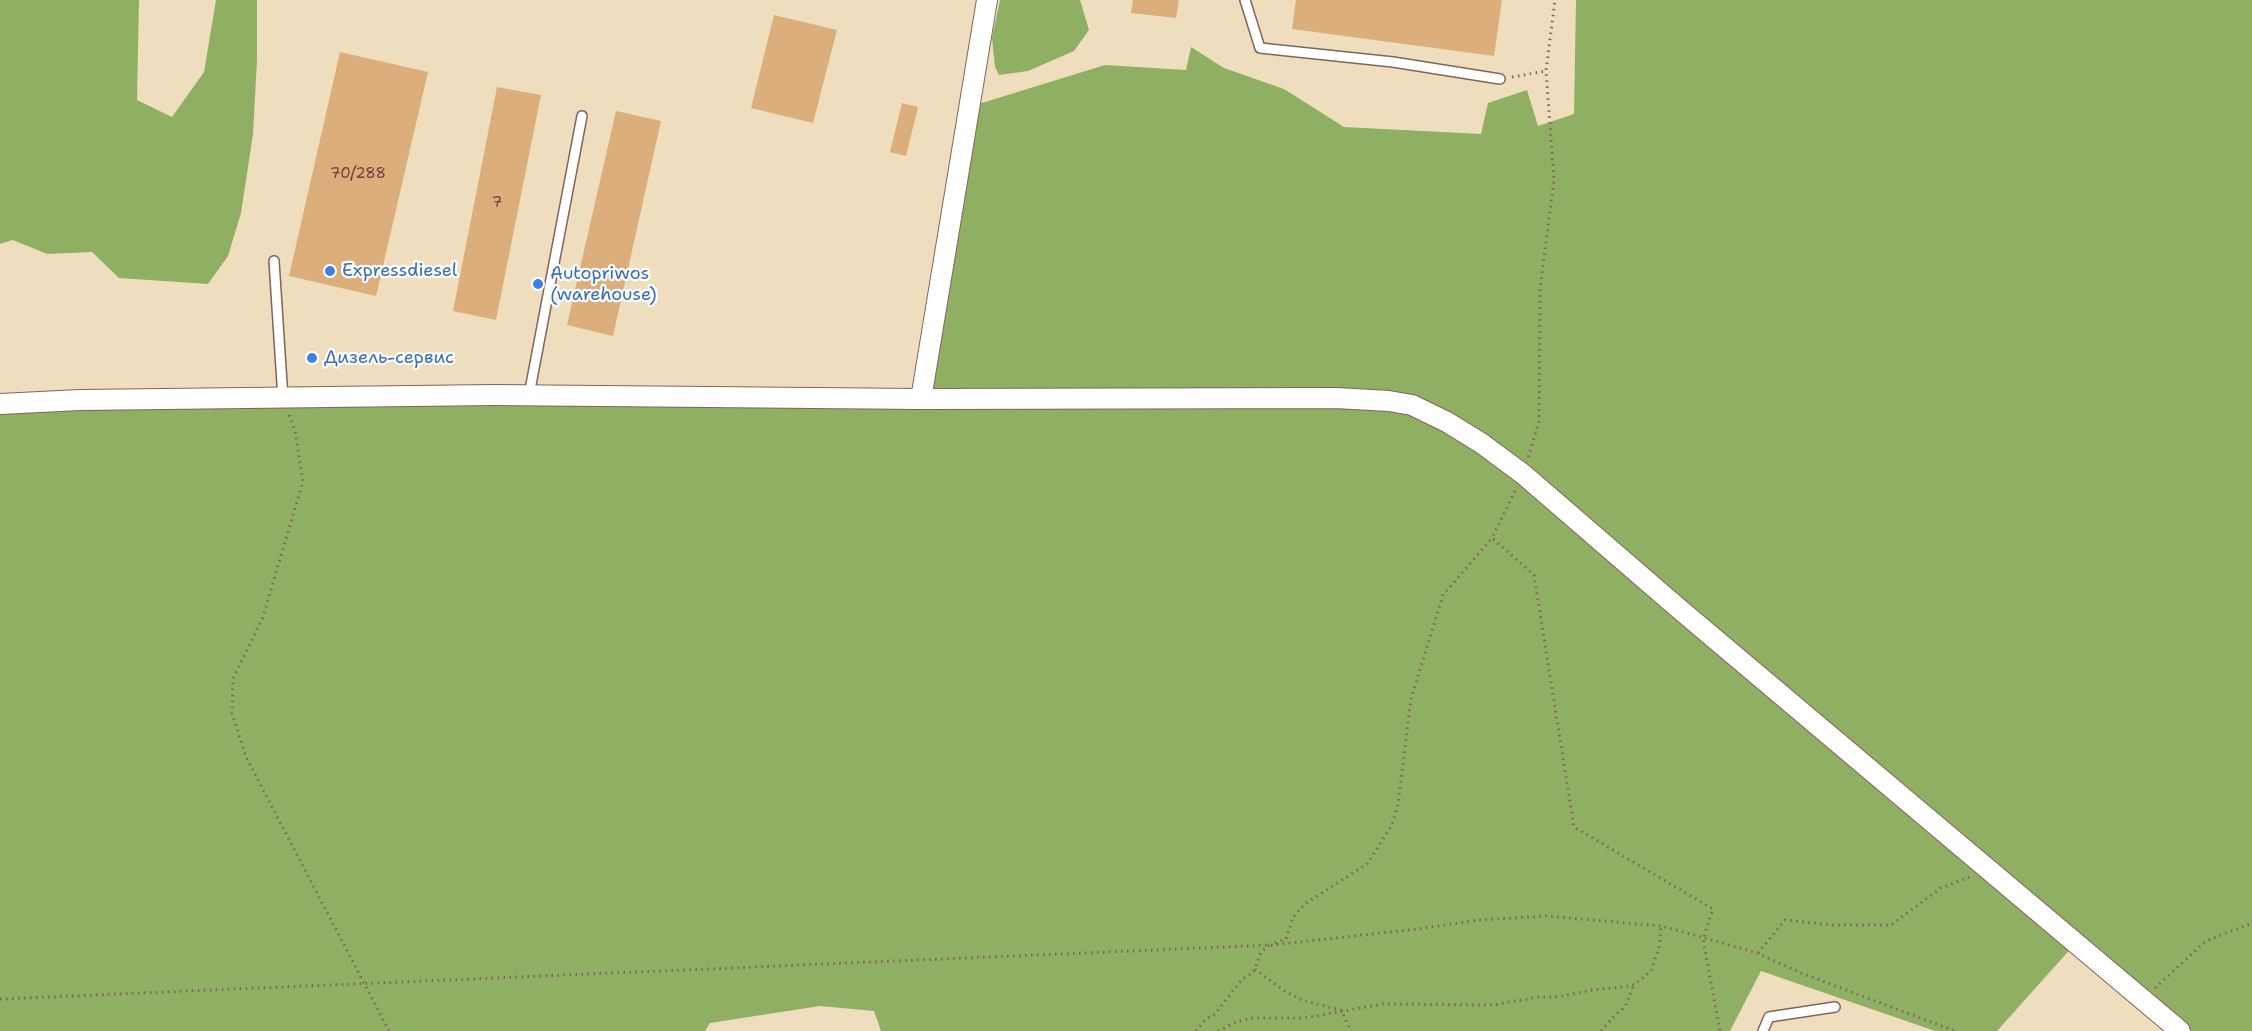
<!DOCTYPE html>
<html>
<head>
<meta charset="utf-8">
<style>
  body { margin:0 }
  canvas { display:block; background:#efdebe }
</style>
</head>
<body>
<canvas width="2252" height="1031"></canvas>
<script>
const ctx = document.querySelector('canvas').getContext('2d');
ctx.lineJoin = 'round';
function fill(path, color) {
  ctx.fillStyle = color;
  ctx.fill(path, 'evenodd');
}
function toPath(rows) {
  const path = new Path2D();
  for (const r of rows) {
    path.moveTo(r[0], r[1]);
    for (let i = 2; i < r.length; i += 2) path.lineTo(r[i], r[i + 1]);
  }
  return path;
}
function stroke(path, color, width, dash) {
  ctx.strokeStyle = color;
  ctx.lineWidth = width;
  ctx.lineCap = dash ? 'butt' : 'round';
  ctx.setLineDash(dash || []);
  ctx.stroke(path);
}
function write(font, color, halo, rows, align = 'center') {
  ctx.font = font + ' "Shantell Sans",sans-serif';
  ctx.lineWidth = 4.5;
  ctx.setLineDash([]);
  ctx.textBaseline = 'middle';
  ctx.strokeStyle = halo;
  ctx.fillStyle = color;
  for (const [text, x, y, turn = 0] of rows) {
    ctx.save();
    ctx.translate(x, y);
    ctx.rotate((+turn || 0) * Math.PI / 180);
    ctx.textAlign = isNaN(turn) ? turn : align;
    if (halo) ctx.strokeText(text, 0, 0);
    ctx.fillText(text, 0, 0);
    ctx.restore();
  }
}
fill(toPath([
  [0,0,139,0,137,100,172,117,204,72,216,0,257,0,257,60,253,134,241,213,228,256,208,284,119,278,92,252,47,254,13,240,0,244],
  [1000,0,1080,0,1089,30,1074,51,1028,71,999,75,995,67,992,38],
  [1576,0,2252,0,2252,1031,2180,1031,2075,944,1997,1031,1935,1031,1761,971,1730,1031,881,1031,874,1011,820,1006,710,1023,705,1031,0,1031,0,404,920,399,969,107,1105,65,1186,70,1191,47,1224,68,1284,89,1344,127,1481,134,1488,103,1527,90,1538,126,1574,114]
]), '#8fb063');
fill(toPath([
  [1133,0,1179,0,1176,18,1131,13],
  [1296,0,1502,0,1494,56,1292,29],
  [774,15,837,30,813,123,751,108],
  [340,52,428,72,376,296,289,276],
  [497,87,541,95,496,320,453,311],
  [902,103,918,107,906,156,890,152],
  [616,111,661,121,613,336,567,325]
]), '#dcae7b');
const service = toPath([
  [1245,0,1260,48,1393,62,1500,79],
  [274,261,283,399],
  [529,395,582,116],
  [1763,1031,1769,1017,1835,1007]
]);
const minor = toPath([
  [921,399,987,0],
  [0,404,80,400,494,395,921,399,1336,398,1389,401,1412,405,1447,422,1481,443,1523,474,1677,607,2180,1031]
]);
stroke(service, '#84625e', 12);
stroke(minor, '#84625e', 22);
stroke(toPath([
  [1512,77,1546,71],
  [289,415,295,431,303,481,263,617,233,679,232,713,246,757,389,1031],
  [1528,457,1539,422,1540,289,1554,179,1546,71,1555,0],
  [1515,491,1492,538,1534,575,1574,827,1713,909,1703,939,1720,1031],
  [1275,943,1286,939,1293,917,1306,903,1367,864,1392,825,1398,804,1411,699,1443,595,1492,538],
  [1758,953,1785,920,1832,925,1891,925,1941,888,1970,877],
  [1255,969,1283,990,1302,1000,1341,1010,1351,1031],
  [2155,988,2206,941,2252,923],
  [0,999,1272,945,1417,929,1479,920,1546,916,1662,926,1757,953,1801,973,1955,1031],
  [1196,1031,1206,1019,1215,1014,1242,979,1251,974,1255,969,1261,952,1269,945],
  [1218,1031,1236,1022,1253,1018,1304,1018,1383,1004,1493,1005,1538,997,1557,997,1592,990,1623,987,1634,985,1651,971,1659,948,1661,927],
  [1601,1031,1614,1016,1625,1007,1634,985]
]), '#84625e', 3, [1.5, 4.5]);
stroke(service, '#fff', 9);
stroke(minor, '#fff', 20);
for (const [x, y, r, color] of [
  [330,271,6,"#3f7fe0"],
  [538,284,6,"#3f7fe0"],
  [312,358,6,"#3f7fe0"]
]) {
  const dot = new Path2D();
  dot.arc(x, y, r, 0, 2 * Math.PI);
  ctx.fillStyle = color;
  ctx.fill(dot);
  stroke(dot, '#fff', 2);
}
write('15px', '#6e433f', null, [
  ["70/288",358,174],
  ["7",497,203]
]);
write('18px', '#366cbe', '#fff', [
  ["Expressdiesel",342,271],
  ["Autopriwos",550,274],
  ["(warehouse)",550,295],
  ["Дизель-сервис",324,358]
], 'left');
</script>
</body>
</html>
